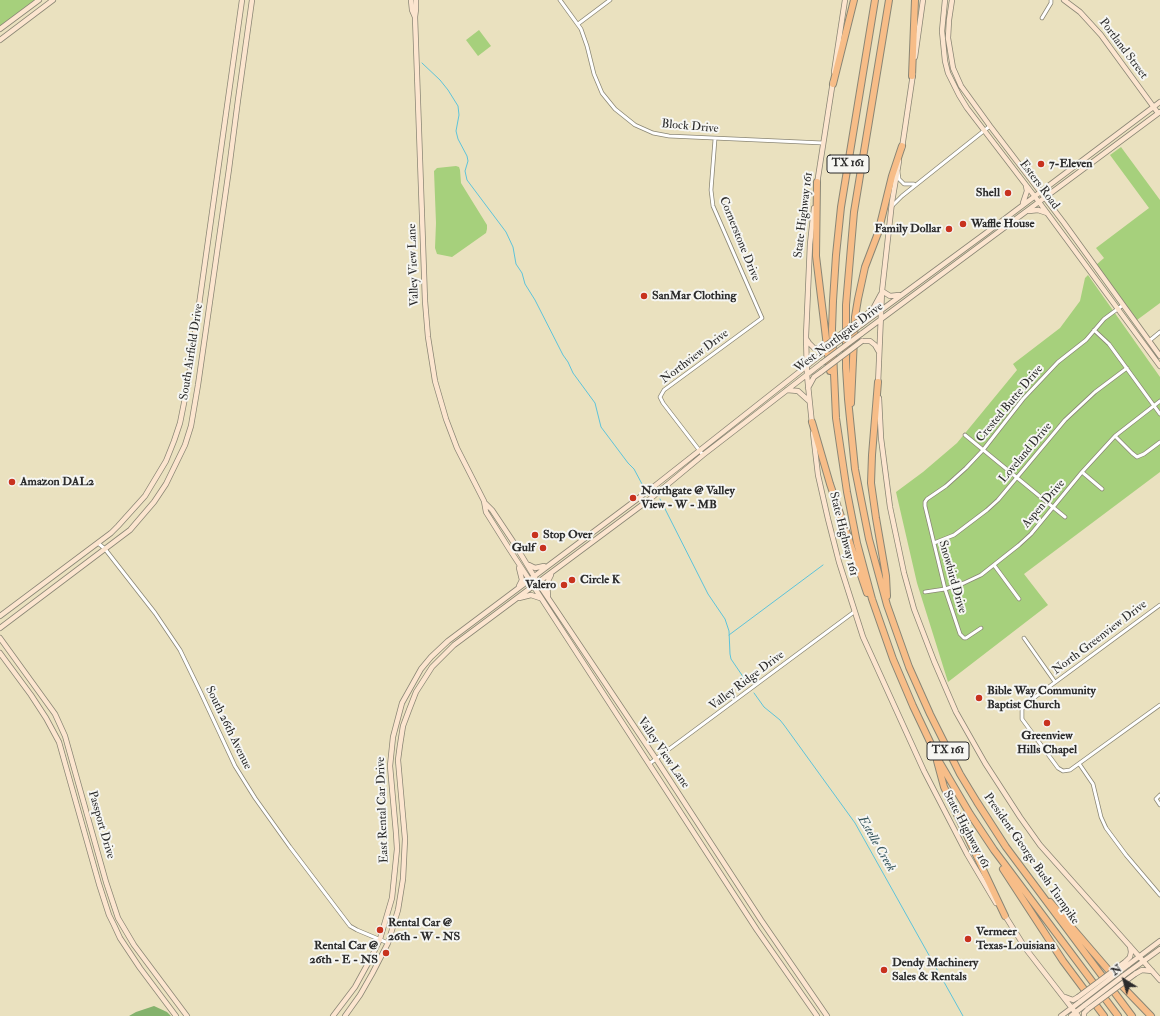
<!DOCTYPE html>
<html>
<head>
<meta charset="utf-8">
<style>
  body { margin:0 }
  #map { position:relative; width:1160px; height:1016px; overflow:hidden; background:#eae1bf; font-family:"IM FELL Double Pica",serif }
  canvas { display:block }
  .north { position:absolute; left:1104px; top:960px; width:40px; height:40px; -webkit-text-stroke:3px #f6f6f2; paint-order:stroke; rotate:323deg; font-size:11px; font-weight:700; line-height:16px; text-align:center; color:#2b2b2b }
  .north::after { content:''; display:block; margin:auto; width:14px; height:18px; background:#2b2b2b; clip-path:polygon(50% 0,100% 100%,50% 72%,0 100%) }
</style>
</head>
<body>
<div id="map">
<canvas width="1160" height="1016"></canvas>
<div class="north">N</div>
</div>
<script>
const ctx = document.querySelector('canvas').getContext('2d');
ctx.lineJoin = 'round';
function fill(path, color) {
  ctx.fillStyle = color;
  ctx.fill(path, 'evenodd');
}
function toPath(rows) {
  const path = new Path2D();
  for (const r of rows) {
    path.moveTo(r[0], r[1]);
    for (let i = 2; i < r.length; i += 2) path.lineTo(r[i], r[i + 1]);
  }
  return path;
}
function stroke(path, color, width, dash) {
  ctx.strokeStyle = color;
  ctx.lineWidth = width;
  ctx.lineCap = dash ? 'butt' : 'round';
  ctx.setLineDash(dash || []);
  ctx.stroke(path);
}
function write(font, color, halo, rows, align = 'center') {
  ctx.font = font + ' "IM FELL Double Pica",serif';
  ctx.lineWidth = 4;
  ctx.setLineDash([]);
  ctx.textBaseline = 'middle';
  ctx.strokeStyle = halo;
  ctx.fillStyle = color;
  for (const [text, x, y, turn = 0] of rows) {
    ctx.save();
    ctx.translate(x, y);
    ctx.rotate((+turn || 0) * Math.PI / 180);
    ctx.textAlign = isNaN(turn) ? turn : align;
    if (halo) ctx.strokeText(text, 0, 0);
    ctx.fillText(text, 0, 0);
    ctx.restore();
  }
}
fill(toPath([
  [0,0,36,0,0,27],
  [479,30,491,46,478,56,466,40],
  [1121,147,1160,200,1160,303,1137,320,1096,265,1104,258,1096,248,1149,208,1110,155],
  [456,166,459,167,460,170,461,183,487,225,487,229,486,233,452,257,437,254,435,248,436,223,434,171,437,168],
  [1088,275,1160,377,1160,472,1024,574,1048,605,948,682,917,583,896,492,923,472,957,443,1017,370,1013,364,1060,328,1080,301,1085,278]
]), '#a6d07c');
fill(toPath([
  [154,1006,167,1012,171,1016,129,1016,136,1012]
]), '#84b26c');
stroke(toPath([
  [422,63,440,80,448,90,458,106,459,115,456,131,458,139,467,156,468,161,465,171,467,180,506,232,513,247,516,264,522,273,525,284,535,300,563,355,568,362,573,373,595,403,601,427,628,463,634,469,642,484],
  [660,499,708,594,725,619,729,631,730,654,731,659,748,684],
  [729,635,823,565],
  [754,693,764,707,780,720,784,725,855,823,963,1016]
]), '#5dc3da', 1);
const street = toPath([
  [560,0,581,29,587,46,594,74,602,93,615,109,635,125,653,133,669,136,823,143],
  [1042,18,1051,3,1051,0],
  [578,24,610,0],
  [898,172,899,179,904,184,914,184],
  [892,206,902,196,990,126],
  [1094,330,1109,344,1160,414],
  [1149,341,1160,332],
  [965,435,1065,517],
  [1115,436,1132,453,1137,457,1144,454,1160,442],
  [703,455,663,403,660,397,664,390,762,318,713,206,711,190,715,139],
  [1082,472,1102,489],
  [98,543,105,549,155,613,180,650,200,691,235,766,255,798,290,847,350,926,357,930,388,943],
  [934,543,954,535,987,510,998,500,1065,420,1095,392,1127,368],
  [994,565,1019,599],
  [925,592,945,589,964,583,981,575,1019,545,1031,534,1082,472,1115,436,1160,401],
  [1160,605,1027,703,1022,709,1022,719,1058,768,1063,771,1070,770,1160,705],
  [981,628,966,638,964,638,960,634,945,589,925,506,925,502,927,499,946,486,966,468,983,450,1023,399,1058,362,1086,340,1104,319,1123,305],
  [1024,638,1055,682],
  [649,764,854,612],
  [1080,765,1093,784,1101,817,1106,828,1126,855,1160,895],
  [1160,795,1156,799,1160,805]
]);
const secondary = toPath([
  [411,0,412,10,415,17],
  [416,0,416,9,415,17,425,301,428,337,435,381,446,419,457,448,484,501,486,512,508,547,757,930,817,1016],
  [945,0,942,31,945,61,948,73,959,95,967,108,1039,202,1160,366],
  [952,0,949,20,948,38,953,68,961,86,990,126,1064,223,1160,356],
  [1064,0,1080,12,1101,35,1158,113],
  [0,29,39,0],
  [0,40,53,0],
  [915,57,923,0],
  [834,72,845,0],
  [902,148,913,74],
  [817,184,833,81],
  [1023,203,1027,191,1026,186],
  [1029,211,1038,210,1047,213],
  [882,291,890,296,899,295],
  [864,317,874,307,881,294],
  [861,325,986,233,1160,102],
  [861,334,1160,112],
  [807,340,809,343,814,348,822,348],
  [862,341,870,341,875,345,879,352],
  [878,384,882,291,892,202,899,161],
  [808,388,814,377,821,372],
  [787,390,798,391,809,401],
  [879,398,881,438,890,507,904,573,914,609,934,661,956,712,985,763,1020,817,1040,845,1160,980],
  [812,424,807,375,806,336,810,244,814,208],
  [813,433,818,475,828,519,839,562,863,637,924,771,967,854,996,903],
  [485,503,492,510,514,543,538,583,656,759,761,920,827,1016],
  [529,565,535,568,544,566],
  [519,586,522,580,519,568],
  [548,596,547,583,551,575],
  [519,598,531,595,540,598],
  [0,616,111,533,118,526,145,496,166,461,174,441,180,423,188,383,242,0],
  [0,628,130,530,154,502,166,484,185,445,191,426,198,385,229,169,238,100,252,0],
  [0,638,55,714,65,736,106,882,118,918,134,945,187,1016],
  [0,653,31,695,46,718,59,742,99,884,109,915,114,925,120,938,140,968,176,1016],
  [1004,914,1026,949,1078,1016],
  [1125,962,1130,957,1131,952,1130,946],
  [1128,965,1160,941],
  [1135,974,1142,970,1152,971],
  [1123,976,1160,949],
  [1065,997,1073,1000,1078,997],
  [333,1016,355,987,372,956,380,939,392,898,397,849,396,833,390,766,393,737,402,703,421,669,431,657,448,641,652,488,827,350],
  [345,1016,360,995,372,974,388,943,398,910,403,879,405,839,398,760,400,745,403,726,409,710,416,692,432,667,454,645,650,499,703,455,822,363],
  [1061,1016,1081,1001],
  [1071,1016,1085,1005],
  [1084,1016,1084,1013,1088,1009]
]);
const highway = toPath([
  [875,0,841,207,836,255,833,301,832,329,836,418,847,492,857,543,872,599,893,659,913,706,940,763,970,814,994,850,1118,1016],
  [889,0,854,212,846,305,846,368,848,399,855,469,869,539,887,605,909,667,930,714,960,774,977,802,1006,847,1132,1016],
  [912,76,915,0],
  [833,84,854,0],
  [817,182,816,256,830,371],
  [878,382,872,455,871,483,876,518,886,576,887,596],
  [851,403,855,317,858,299,865,267,878,233,892,176,902,146],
  [812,422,830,484,867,593],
  [937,761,944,787,1005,916],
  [1003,869,1063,961,1104,1016],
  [1050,902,1123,987,1151,1016]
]);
stroke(street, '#8a8675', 4.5);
stroke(secondary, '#8a8675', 6);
stroke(highway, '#8a8675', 8);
stroke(street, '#fff', 3);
stroke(secondary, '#fce5cf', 4.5);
stroke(highway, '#f7bd88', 6);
const secondaryBridge = toPath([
  [822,348,864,317],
  [827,350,861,325],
  [822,363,861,334],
  [821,372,862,341],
  [1078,997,1125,962],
  [1081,1001,1128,965],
  [1085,1005,1123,976],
  [1088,1009,1135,974]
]);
stroke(secondaryBridge, '#8a8675', 6, []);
stroke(secondaryBridge, '#fce5cf', 4.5);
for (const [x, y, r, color] of [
  [1041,164,4,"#c8321e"],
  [1008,193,4,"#c8321e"],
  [963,224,4,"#c8321e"],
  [949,229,4,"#c8321e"],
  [644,296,4,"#c8321e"],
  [12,482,4,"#c8321e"],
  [633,498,4,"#c8321e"],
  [535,535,4,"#c8321e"],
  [543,548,4,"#c8321e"],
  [572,580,4,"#c8321e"],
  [564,585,4,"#c8321e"],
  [979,698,4,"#c8321e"],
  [1047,723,4,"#c8321e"],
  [380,930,4,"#c8321e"],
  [968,939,4,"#c8321e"],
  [386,953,4,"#c8321e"],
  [884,970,4,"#c8321e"]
]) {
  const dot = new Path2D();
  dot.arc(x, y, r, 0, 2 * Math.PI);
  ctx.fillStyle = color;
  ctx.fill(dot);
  stroke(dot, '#f6f6f2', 1.5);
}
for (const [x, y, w] of [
  [848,164,42],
  [948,751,42]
]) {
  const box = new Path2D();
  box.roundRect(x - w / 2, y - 9, w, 18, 3);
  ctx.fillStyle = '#f6f6f2';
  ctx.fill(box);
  stroke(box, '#2b2b2b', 1);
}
write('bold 11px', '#2b2b2b', null, [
  ["TX 161",848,164],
  ["TX 161",948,751]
]);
write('12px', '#2b2b2b', '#f6f6f2', [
  ["Portland Street",1123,49,53],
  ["Block Drive",690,127,5],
  ["Esters Road",1039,185,53],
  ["State Highway 161",804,215,-83],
  ["Cornerstone Drive",739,239,68],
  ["Valley View Lane",414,265,-92],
  ["West Northgate Drive",839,338,-37],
  ["South Airfield Drive",192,352,-81],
  ["Northview Drive",695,357,-37],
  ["Crested Butte Drive",1010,404,-50],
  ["Loveland Drive",1026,453,-50],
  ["Aspen Drive",1044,504,-50],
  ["State Highway 161",843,534,76],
  ["Snowbird Drive",952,577,74],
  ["North Greenview Drive",1100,638,-37],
  ["Valley Ridge Drive",747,681,-37],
  ["South 26th Avenue",228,728,64],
  ["Valley View Lane",663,753,56],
  ["East Rental Car Drive",383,810,-92],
  ["Passport Drive",101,825,74],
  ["State Highway 161",966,830,62],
  ["President George Bush Turnpike",1031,859,55]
]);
write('bold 12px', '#2b2b2b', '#f6f6f2', [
  ["7-Eleven",1049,164],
  ["Shell",1000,193,"right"],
  ["Waffle House",971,224],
  ["Family Dollar",941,229,"right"],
  ["SanMar Clothing",652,296],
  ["Amazon DAL2",20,482],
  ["Northgate @ Valley",641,491],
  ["View - W - MB",641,505],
  ["Stop Over",543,535],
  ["Gulf",535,548,"right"],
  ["Circle K",580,580],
  ["Valero",556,585,"right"],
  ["Bible Way Community",987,691],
  ["Baptist Church",987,705],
  ["Greenview",1047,736,"center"],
  ["Hills Chapel",1047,750,"center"],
  ["Rental Car @",388,923],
  ["26th - W - NS",388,937],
  ["Vermeer",976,932],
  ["Texas-Louisiana",976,946],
  ["Rental Car @",378,946,"right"],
  ["26th - E - NS",378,960,"right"],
  ["Dendy Machinery",892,963],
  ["Sales & Rentals",892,977]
], 'left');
write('italic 13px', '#3a5960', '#f6f6f2', [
  ["Estelle Creek",876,844,60]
]);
</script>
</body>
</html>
